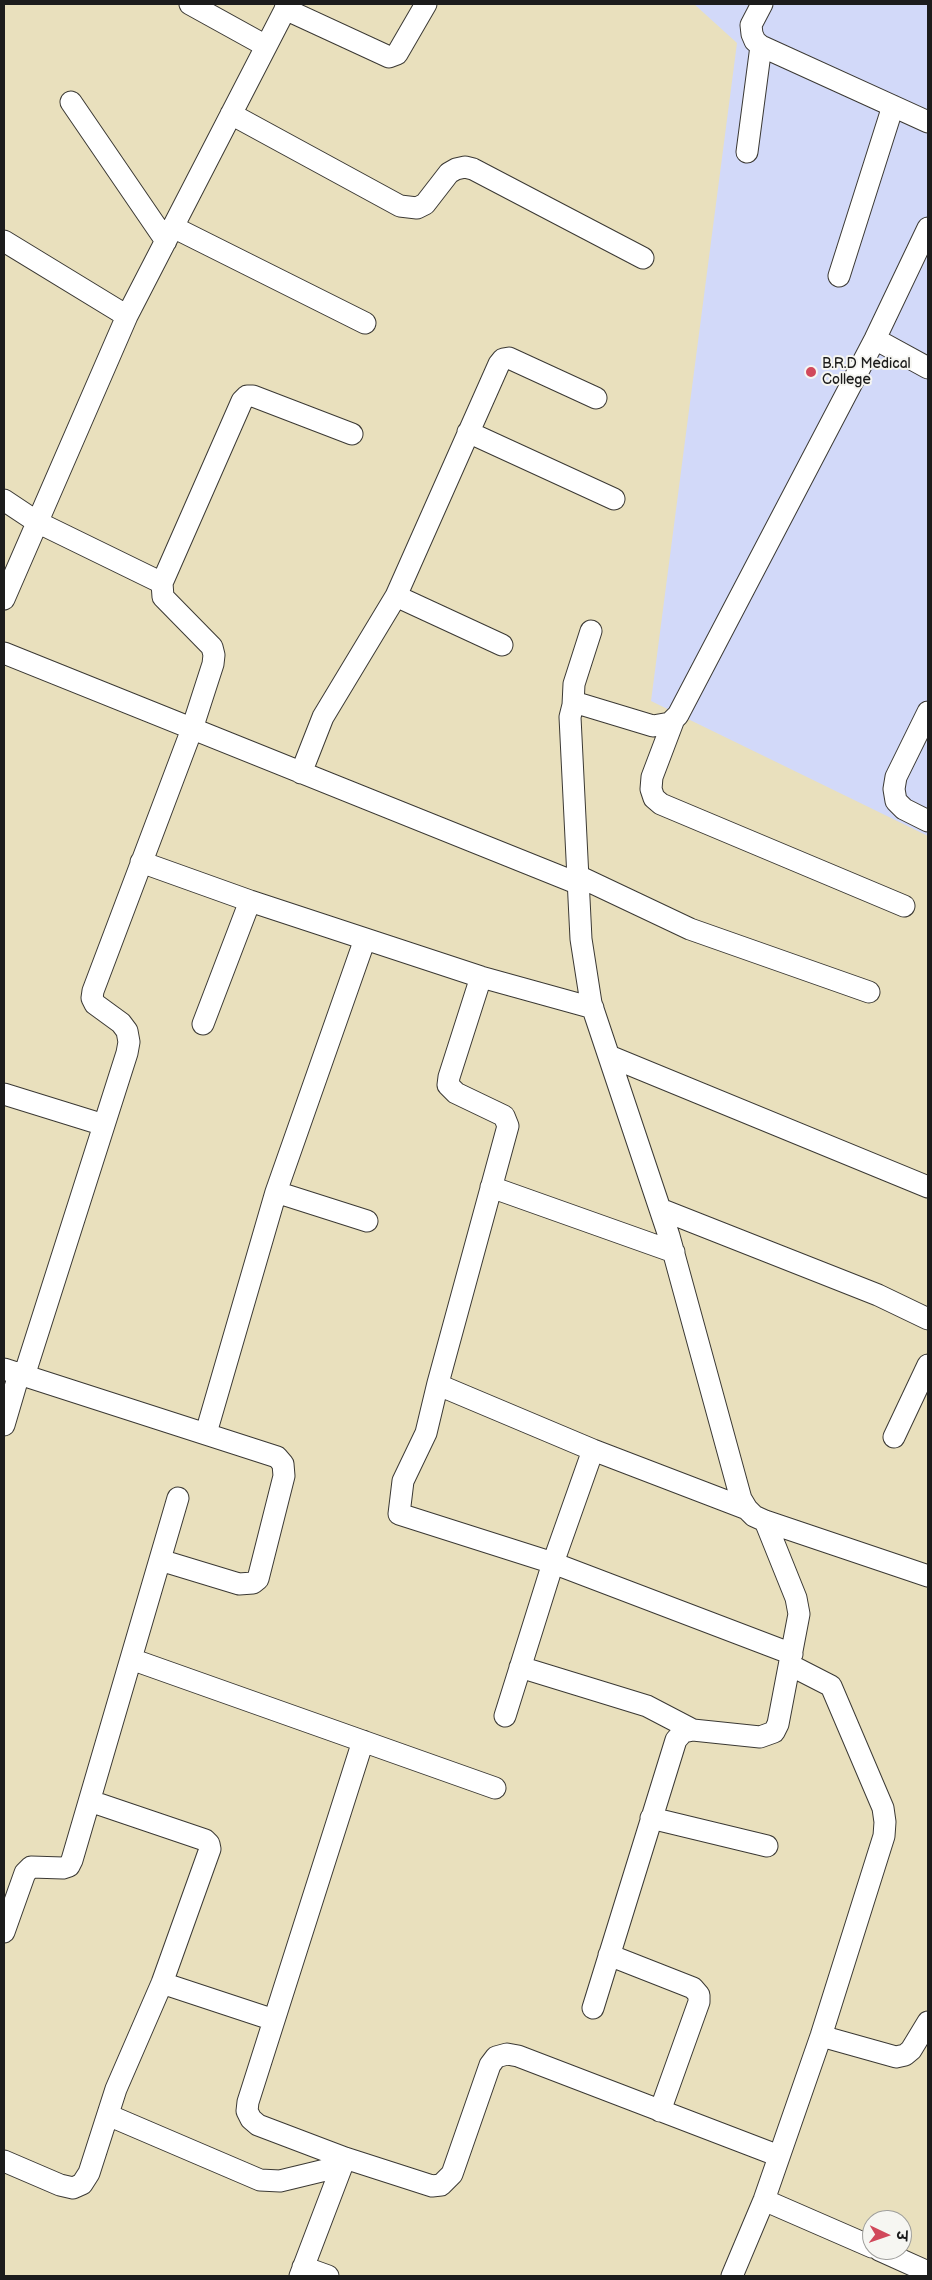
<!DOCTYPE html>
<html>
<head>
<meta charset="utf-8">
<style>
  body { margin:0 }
  #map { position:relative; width:932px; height:2280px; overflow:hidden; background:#e9e0bd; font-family:"Balsamiq Sans","Playpen Sans Deva",sans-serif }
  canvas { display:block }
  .frame { position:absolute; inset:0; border:5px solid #1c1c1c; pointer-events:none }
  .north { position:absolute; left:862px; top:2210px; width:50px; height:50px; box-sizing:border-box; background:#f6f6f2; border:1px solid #9f9f9c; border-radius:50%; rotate:93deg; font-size:14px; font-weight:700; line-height:20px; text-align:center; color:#1c1c1c }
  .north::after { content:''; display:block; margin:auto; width:18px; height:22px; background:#d1495b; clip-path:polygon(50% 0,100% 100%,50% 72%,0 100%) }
</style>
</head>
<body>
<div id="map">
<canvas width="932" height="2280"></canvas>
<div class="frame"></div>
<div class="north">उ</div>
</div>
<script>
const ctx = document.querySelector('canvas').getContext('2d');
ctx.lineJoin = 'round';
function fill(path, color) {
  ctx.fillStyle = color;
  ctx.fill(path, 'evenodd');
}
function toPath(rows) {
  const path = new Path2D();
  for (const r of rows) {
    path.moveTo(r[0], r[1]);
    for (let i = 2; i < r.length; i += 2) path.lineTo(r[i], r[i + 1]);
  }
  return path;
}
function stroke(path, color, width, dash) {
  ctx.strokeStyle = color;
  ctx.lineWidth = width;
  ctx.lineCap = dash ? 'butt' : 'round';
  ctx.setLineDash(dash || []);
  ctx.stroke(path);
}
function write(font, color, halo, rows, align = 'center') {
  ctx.font = font + ' "Balsamiq Sans",sans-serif';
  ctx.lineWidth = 4;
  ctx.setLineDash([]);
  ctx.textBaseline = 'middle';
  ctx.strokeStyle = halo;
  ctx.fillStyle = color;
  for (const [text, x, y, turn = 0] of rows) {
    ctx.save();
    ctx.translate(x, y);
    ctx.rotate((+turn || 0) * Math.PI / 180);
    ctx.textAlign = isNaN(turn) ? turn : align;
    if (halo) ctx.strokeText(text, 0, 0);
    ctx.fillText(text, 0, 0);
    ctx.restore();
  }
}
fill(toPath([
  [694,4,928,4,928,836,651,701,737,43]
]), '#d2d9f9');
const minor = toPath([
  [190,4,266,46],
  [762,4,751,25,752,34,755,41,761,46,928,122],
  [285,9,389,57,397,54,426,4],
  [71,102,166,241],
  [231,114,400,206,417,208,425,204,449,173,456,169,465,167,473,169,643,258],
  [747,152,761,46],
  [173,227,365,323],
  [928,228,875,339,678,715,670,723,653,726,577,703,573,705,570,717,581,939,591,1003,669,1236,741,1499,747,1509,754,1516,765,1521,928,1576],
  [4,241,127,316],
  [839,276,893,106],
  [875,339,928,368],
  [468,432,614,499],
  [4,500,37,522,162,583],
  [396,596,502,645],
  [4,599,127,316,288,4],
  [4,653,579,884],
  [573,705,574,684,591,631],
  [928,712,896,777,894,789,896,801,904,809,928,821],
  [674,719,652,777,651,789,654,798,661,804,904,906],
  [301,773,323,717,396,596,499,364,503,359,509,358,596,398],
  [141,862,250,901,481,977,593,1008],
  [578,876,690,929,869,992],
  [481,977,449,1077,448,1085,456,1093,504,1116,508,1126,438,1383,441,1386,593,1450,747,1509],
  [203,1024,250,901],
  [609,1056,928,1187],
  [4,1094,104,1125],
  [491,1187,674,1252],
  [276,1192,367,1221],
  [660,1209,878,1295,928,1319],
  [4,1369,277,1457,283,1464,284,1476,258,1579,253,1583,239,1584,160,1560],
  [24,1376,127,1053,129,1042,127,1031,121,1023,95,1004,92,998,93,991,192,729,213,664,214,655,212,647,163,597,162,583,242,401,247,396,253,396,352,434],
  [438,1383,426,1433,403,1481,399,1514,553,1563,792,1654],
  [4,1425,19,1374],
  [206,1433,276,1192,365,939],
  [894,1437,928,1365],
  [131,1659,495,1788],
  [520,1667,647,1706,693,1730],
  [505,1716,553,1563,593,1450],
  [363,1741,248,2102,247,2111,251,2119,258,2125,345,2158,432,2186,441,2185,452,2174,490,2065,496,2057,507,2054,518,2056,779,2156],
  [651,1818,767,1846],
  [4,1932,25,1873,31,1867,63,1868,69,1866,72,1860,178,1498],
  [609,1955,693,1988,699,1995,699,2002,660,2111],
  [162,1983,274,2020],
  [593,2008,676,1740,683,1732,693,1730,760,1737,774,1732,778,1724,799,1614,796,1598,765,1521],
  [821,2036,896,2057,905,2055,911,2050,928,2022],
  [108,2115,260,2180,280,2181,342,2166],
  [4,2161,60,2185,73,2188,82,2184,89,2173,116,2089,162,1983,210,1849,209,1844,205,1840,90,1801],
  [764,2200,872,2247],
  [879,2250,928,2272],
  [303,2267,328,2276],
  [300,2276,345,2158],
  [732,2276,764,2200,821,2036,884,1836,885,1822,883,1808,831,1686,790,1665]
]);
stroke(minor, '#3b3934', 23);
stroke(minor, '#fff', 21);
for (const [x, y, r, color] of [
  [811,372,6,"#d1495b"]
]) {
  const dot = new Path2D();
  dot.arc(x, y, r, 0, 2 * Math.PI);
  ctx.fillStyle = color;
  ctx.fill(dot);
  stroke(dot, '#f6f6f2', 2);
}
write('14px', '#1c1c1c', '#f6f6f2', [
  ["B.R.D Medical",822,364],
  ["College",822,380]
], 'left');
</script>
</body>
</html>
